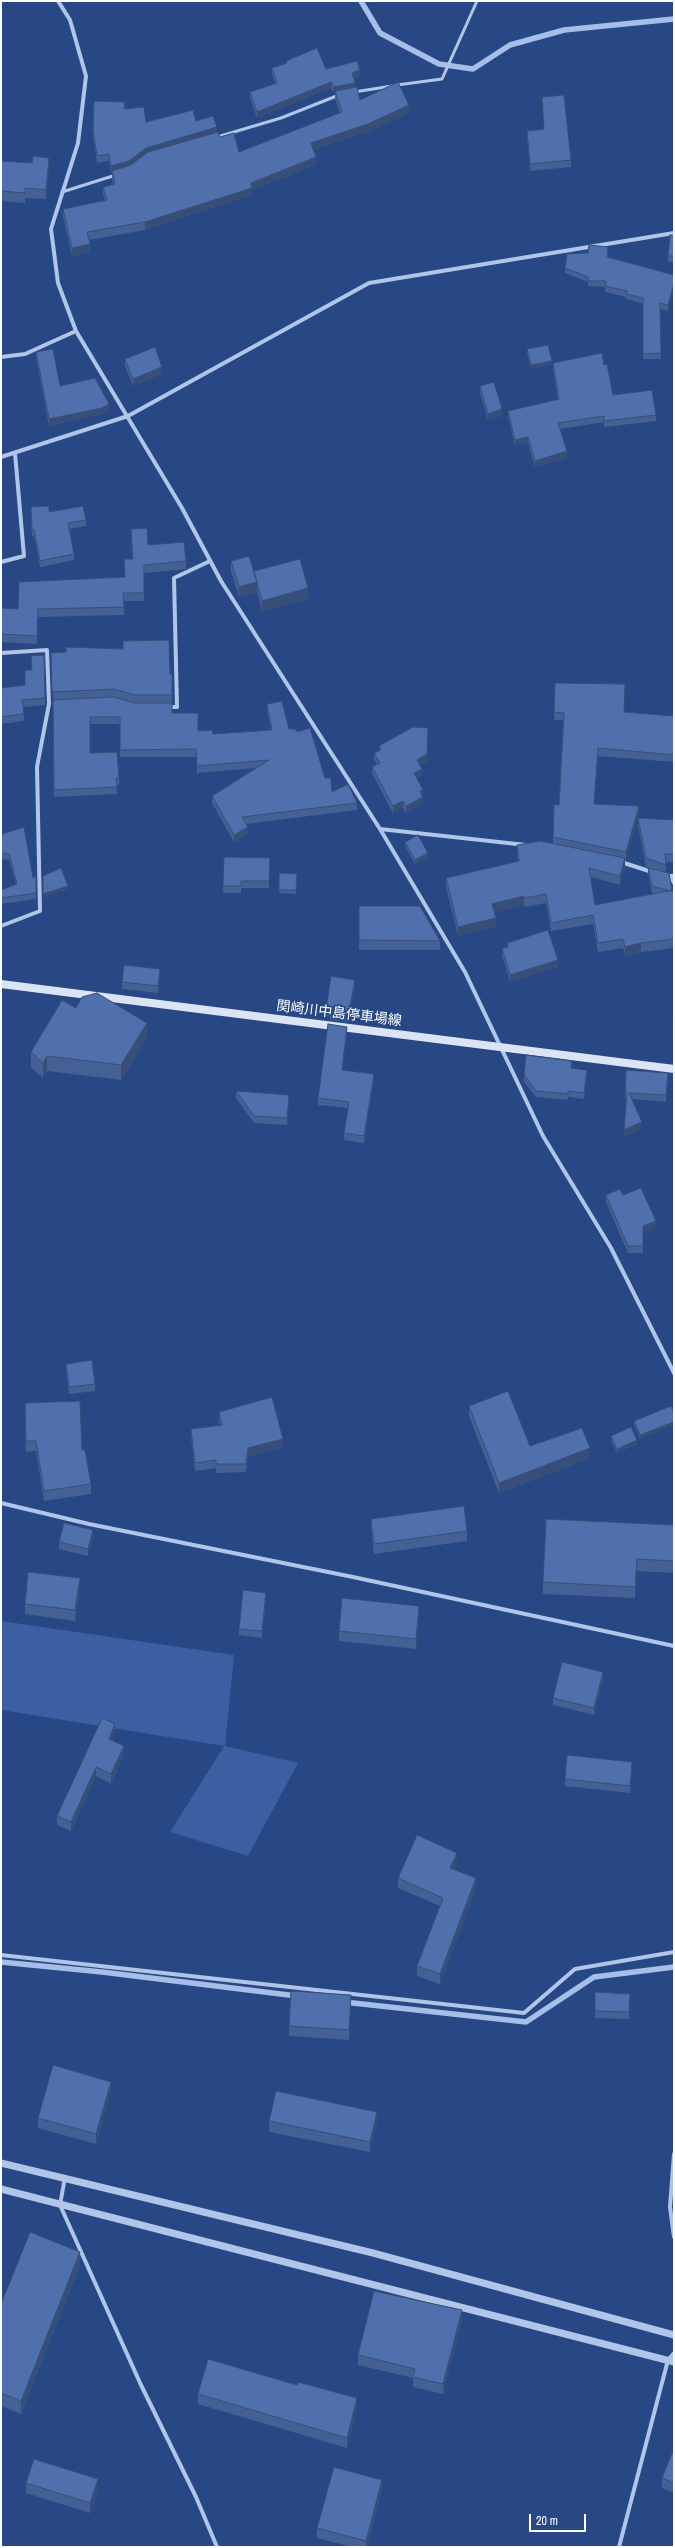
<!DOCTYPE html>
<html>
<head>
<meta charset="utf-8">
<style>
  body { margin:0 }
  #map { position:relative; width:675px; height:2548px; overflow:hidden; background:#274785; font-family:"Archivo Narrow",sans-serif }
  canvas { display:block }
  .frame { position:absolute; inset:0; border:2px solid #fff; pointer-events:none }
  .scale { position:absolute; left:529px; top:2514px; width:57px; height:18px; box-sizing:border-box; border:2px solid #fff; border-top:0; padding-left:5px; font-size:12px; line-height:14px; white-space:nowrap; color:#fff; -webkit-text-stroke:3px #274785; paint-order:stroke }
</style>
</head>
<body>
<div id="map">
<canvas width="675" height="2548"></canvas>
<div class="frame"></div>
<div class="scale">20 m</div>
</div>
<script>
const ctx = document.querySelector('canvas').getContext('2d');
ctx.lineJoin = 'round';
function fill(path, color) {
  ctx.fillStyle = color;
  ctx.fill(path, 'evenodd');
}
function toPath(rows) {
  const path = new Path2D();
  for (const r of rows) {
    path.moveTo(r[0], r[1]);
    for (let i = 2; i < r.length; i += 2) path.lineTo(r[i], r[i + 1]);
  }
  return path;
}
function stroke(path, color, width, dash) {
  ctx.strokeStyle = color;
  ctx.lineWidth = width;
  ctx.lineCap = dash ? 'butt' : 'round';
  ctx.setLineDash(dash || []);
  ctx.stroke(path);
}
function write(font, color, halo, rows, align = 'center') {
  ctx.font = font + ' "Archivo Narrow","Noto Sans JP",sans-serif';
  ctx.lineWidth = 3.5;
  ctx.setLineDash([]);
  ctx.textBaseline = 'middle';
  ctx.strokeStyle = halo;
  ctx.fillStyle = color;
  for (const [text, x, y, turn = 0] of rows) {
    ctx.save();
    ctx.translate(x, y);
    ctx.rotate((+turn || 0) * Math.PI / 180);
    ctx.textAlign = isNaN(turn) ? turn : align;
    if (halo) ctx.strokeText(text, 0, 0);
    ctx.fillText(text, 0, 0);
    ctx.restore();
  }
}
fill(toPath([
  [1,1621,234,1655,225,1746,298,1763,248,1856,170,1832,224,1746,1,1710]
]), '#3b5fa1');
stroke(toPath([
  [361,1,380,33,439,64,473,69,510,45,564,30,674,19],
  [1,1962,102,1972,297,1996],
  [344,2002,526,2022,594,1977,674,1967]
]), '#a6bee8', 5.5);
stroke(toPath([
  [397,85,442,79,477,1],
  [354,92,392,86],
  [217,137,281,118,339,95],
  [62,192,116,175]
]), '#b1c5e8', 3);
stroke(toPath([
  [58,1,70,20,86,76,78,143,51,229,58,283,76,331,182,508,221,581,380,829,465,972,543,1136,611,1248,674,1373],
  [1,357,25,354,76,331],
  [1,457,128,416,369,283,674,233],
  [1,562,24,556,15,453],
  [1,653,47,650,49,704,37,767,40,911,1,926],
  [167,707,177,707,174,578,210,561],
  [380,829,526,845],
  [621,862,652,872],
  [665,876,674,876],
  [671,876,674,883],
  [1,1503,89,1524,353,1577,674,1646],
  [1,1955,524,2013,575,1969,674,1952],
  [674,2154,670,2207,674,2237],
  [65,2177,60,2205,141,2385,196,2497,217,2547],
  [619,2547,668,2360,674,2353]
]), '#b1c5e8', 4);
stroke(toPath([
  [1,2163,373,2253,674,2335],
  [1,2189,674,2362]
]), '#b1c5e8', 7);
stroke(toPath([
  [1,984,674,1069]
]), '#dbe4f7', 8);
fill(toPath([
  [286,61,360,76,354,79,355,87,360,100,409,113,368,132,313,150,316,165,252,190,252,195,145,230,89,240,90,252,72,256,63,217,63,209,105,200,103,195,103,187,113,185,112,179,112,173,111,173,109,161,97,163,93,137,94,101,124,109,146,122,196,121,217,132,220,137,239,152,340,113,335,99,335,93,333,93,331,88,257,118,250,98,250,92,275,84,272,74,272,68,286,63],
  [542,97,571,160,571,167,530,171,527,138,527,131,544,129],
  [1,161,49,167,46,199,25,198,25,203,1,201],
  [674,235,674,262,668,262,668,256],
  [608,253,608,257,674,275,668,311,660,309,661,359,643,359,643,304,626,299,626,297,605,292,605,287,588,286,588,282,565,273,565,268],
  [527,349,552,364,531,369,527,353],
  [36,352,60,386,109,410,102,414,49,426,36,358],
  [125,359,162,374,133,386,125,366],
  [553,363,604,365,613,395,656,415,656,421,604,427,604,422,560,429,567,458,535,467,528,443,515,446,508,417,508,411,558,400,553,369],
  [480,386,502,416,488,420,480,393],
  [31,507,49,512,86,520,86,526,70,529,74,554,74,560,40,567,34,536,32,537],
  [131,529,148,545,186,561,186,569,144,573,144,601,124,601,124,615,38,617,37,644,1,642,1,608,18,609,125,577,132,559],
  [231,561,254,572,308,599,262,611,257,591,257,592,239,597,231,571],
  [51,653,172,674,172,713,198,731,213,734,271,730,267,712,267,704,289,729,297,732,332,792,357,803,357,810,246,824,248,834,234,842,212,803,212,796,256,768,197,773,196,757,120,757,120,724,90,724,90,753,119,778,119,785,117,785,117,794,54,797,53,700],
  [44,655,45,705,23,707,24,714,24,721,1,724,1,688,25,685,32,670,31,656],
  [555,683,624,712,674,716,674,762,598,756,594,804,639,813,626,860,625,860,625,867,620,885,591,877,595,905,655,894,652,893,648,874,648,868,655,869,646,867,638,826,638,818,674,820,674,862,666,862,666,873,674,898,674,948,641,952,625,956,623,948,598,952,593,924,551,931,546,903,525,907,524,905,494,912,496,926,458,936,446,887,446,878,518,861,517,853,517,845,553,844,553,837,559,805,563,720,554,720],
  [379,746,427,761,420,765,422,775,417,778,423,796,422,797,423,804,406,813,403,807,393,813,372,773,372,767,377,764,374,760,374,753,379,751],
  [1,840,33,878,36,893,36,899,1,904,1,890,16,884,9,860,1,859],
  [405,842,428,857,415,864,405,846],
  [224,857,270,858,269,888,241,888,241,893,223,893],
  [279,873,297,874,296,894,279,893],
  [359,906,440,941,440,950,359,950],
  [507,943,558,967,510,982,502,955,502,948,507,947],
  [160,976,158,993,122,989,122,982],
  [355,987,348,1022,330,1020,330,1016,326,1016,326,1009],
  [76,1008,147,1038,121,1080,47,1071,43,1078,31,1067,31,1052],
  [347,1033,342,1070,374,1080,364,1143,344,1140,344,1133,348,1108,318,1105,318,1098],
  [572,1068,587,1076,584,1099,568,1097,568,1100,536,1097,524,1082,524,1075],
  [668,1080,666,1102,632,1099,642,1129,624,1136,627,1099,625,1099,625,1092],
  [236,1091,289,1102,287,1125,254,1123,236,1098],
  [606,1195,623,1195,656,1227,643,1233,643,1253,628,1253,606,1202],
  [66,1364,95,1384,95,1391,69,1394,66,1371],
  [25,1403,82,1450,91,1484,91,1494,44,1501,36,1451,26,1452],
  [469,1406,530,1446,590,1458,499,1493,469,1416],
  [671,1406,640,1439,634,1424,634,1421],
  [219,1412,283,1447,248,1457,246,1472,216,1473,216,1468,195,1471,191,1438,191,1429,220,1425,219,1421],
  [611,1436,637,1444,617,1453,611,1440],
  [371,1519,467,1531,467,1541,374,1554,371,1529],
  [674,1525,674,1573,637,1571,635,1598,543,1594,543,1582],
  [93,1537,88,1556,59,1549,59,1542],
  [80,1588,75,1621,25,1614,25,1604],
  [266,1599,262,1638,239,1635,239,1629],
  [419,1616,416,1649,339,1641,339,1631],
  [603,1679,594,1715,553,1705,553,1698],
  [115,1733,112,1740,124,1755,111,1784,96,1776,71,1831,57,1825,57,1816],
  [632,1769,630,1793,565,1786,565,1779],
  [457,1863,454,1870,476,1888,440,1984,417,1976,417,1966,440,1906,398,1888,398,1878],
  [595,1992,630,1994,629,2019,595,2018],
  [351,2005,349,2040,289,2036,289,2026],
  [111,2092,96,2144,38,2128,38,2118],
  [269,2121,377,2122,370,2152,269,2132],
  [80,2265,21,2414,1,2406,1,2304],
  [462,2320,443,2394,413,2387,413,2378,358,2365,358,2355],
  [198,2394,357,2408,347,2448,198,2404],
  [674,2453,674,2493,662,2488,662,2478],
  [26,2483,98,2489,90,2513,26,2493],
  [382,2490,367,2547,352,2547,317,2538,317,2528]
]), '#446094');
fill(toPath([
  [360,70,360,76,352,79,352,73],
  [331,82,331,88,257,118,257,112],
  [355,83,355,89,335,91,335,93,333,93,333,87],
  [409,105,409,113,368,132,311,151,311,143],
  [217,127,217,134,129,167,111,173,111,166,146,148],
  [316,157,316,165,252,190,252,195,145,230,145,222,251,183],
  [49,158,49,167,46,199,46,190],
  [90,244,90,252,72,256,72,248],
  [674,283,674,289,668,311,668,305],
  [552,361,552,364,531,369,531,365],
  [162,367,162,374,133,386,133,379],
  [109,404,109,410,102,414,49,426,49,419],
  [502,409,502,416,488,420,488,414],
  [528,437,528,443,515,446,515,440],
  [567,451,567,458,535,467,535,461],
  [257,582,257,592,239,597,239,587],
  [308,588,308,599,262,611,262,601],
  [428,728,427,761,417,766,417,760],
  [598,748,598,756,594,812,594,804],
  [422,769,422,775,414,779,414,773],
  [423,790,423,796,420,798,420,791],
  [423,797,423,804,406,813,406,806],
  [403,801,403,807,393,813,393,806],
  [639,806,639,813,626,860,626,852],
  [248,827,248,834,234,842,234,835],
  [428,853,428,857,415,864,415,860],
  [625,858,625,867,620,885,620,876],
  [68,886,68,889,43,898,43,894],
  [524,896,524,905,492,913,492,904],
  [496,918,496,926,458,936,458,927],
  [641,943,641,952,625,956,625,947],
  [558,960,558,967,510,982,510,975],
  [160,969,160,976,158,993,158,986],
  [355,980,355,987,348,1022,348,1015],
  [147,1023,147,1038,121,1080,121,1065],
  [347,1027,347,1033,342,1076,342,1070],
  [47,1056,47,1071,43,1078,43,1063],
  [587,1070,587,1076,584,1099,584,1093],
  [374,1074,374,1080,364,1143,364,1136],
  [289,1095,289,1102,287,1125,287,1118],
  [642,1122,642,1129,624,1136,624,1130],
  [656,1221,656,1227,643,1233,643,1253,643,1226],
  [674,1422,674,1425,640,1439,640,1435],
  [283,1439,283,1447,248,1457,246,1472,248,1448],
  [637,1440,637,1444,617,1453,617,1449],
  [590,1448,590,1458,499,1493,499,1483],
  [93,1530,93,1537,88,1556,88,1549],
  [637,1559,637,1571,635,1598,635,1587],
  [80,1578,80,1588,75,1621,75,1610],
  [266,1593,266,1599,262,1638,262,1631],
  [419,1606,419,1616,416,1649,416,1639],
  [603,1672,603,1679,594,1715,594,1708],
  [115,1724,115,1733,109,1748,109,1739],
  [124,1746,124,1755,111,1784,111,1774],
  [632,1762,632,1769,630,1793,630,1786],
  [96,1767,96,1776,71,1831,71,1822],
  [457,1853,457,1863,450,1879,450,1868],
  [476,1878,476,1888,440,1984,440,1974],
  [351,1995,351,2005,349,2040,349,2030],
  [111,2082,111,2092,96,2144,96,2134],
  [377,2112,377,2122,370,2152,370,2142],
  [80,2252,80,2265,21,2414,21,2401],
  [462,2310,462,2320,443,2394,443,2384],
  [357,2398,357,2408,347,2448,347,2438],
  [98,2479,98,2489,90,2513,90,2503],
  [382,2480,382,2490,367,2547,366,2547,366,2541]
]), '#374e78');
const building = toPath([
  [317,48,326,69,357,61,360,70,352,73,355,83,333,87,331,82,257,112,250,92,277,83,272,68,287,63,286,61,317,48],
  [398,82,409,105,368,124,311,143,316,157,251,183,252,188,145,222,87,232,90,244,72,248,63,209,107,200,103,187,115,184,112,171,131,165,148,152,218,132,220,137,234,133,239,152,342,112,335,91,357,87,360,100,398,82],
  [564,95,571,160,530,164,527,131,544,129,542,97,564,95],
  [94,101,125,102,124,109,144,107,146,122,193,110,196,121,213,116,217,127,146,148,129,161,111,166,109,154,97,156,93,131,94,101],
  [33,156,49,158,46,190,25,188,25,193,1,191,1,161,32,163,33,156],
  [670,235,674,235,674,256,668,256,670,235],
  [589,245,608,247,607,257,674,275,674,283,668,305,660,303,661,353,643,354,643,298,626,294,627,291,605,286,606,281,588,281,588,277,565,268,567,254,588,253,589,245],
  [548,345,552,361,531,365,527,349,548,345],
  [155,347,162,367,133,379,125,359,155,347],
  [53,349,60,386,95,378,109,404,102,408,49,419,36,352,53,349],
  [602,353,604,365,607,364,613,395,652,390,656,415,604,421,604,416,558,423,567,451,535,461,528,437,515,440,508,411,559,399,553,363,602,353],
  [494,382,502,409,488,414,480,386,494,382],
  [49,506,49,512,83,506,86,520,68,523,74,554,40,561,34,530,32,530,31,507,49,506],
  [147,528,148,545,184,542,186,561,144,565,144,593,123,593,124,607,38,609,37,636,1,634,1,608,18,609,19,582,125,577,124,559,133,559,131,529,147,528],
  [249,556,257,582,239,587,231,561,249,556],
  [300,559,308,588,262,601,254,571,300,559],
  [169,640,170,674,172,674,172,695,135,695,114,689,52,692,51,653,66,652,66,647,123,649,123,641,169,640],
  [44,655,45,698,22,700,24,714,1,717,1,688,25,685,25,670,32,670,31,656,44,655],
  [555,683,625,684,624,712,674,716,674,755,598,748,594,804,639,806,626,852,553,837,554,804,559,805,564,713,554,712,555,683],
  [114,697,134,703,172,703,172,713,198,713,198,731,212,730,213,734,272,730,267,704,282,701,289,729,296,729,297,732,310,728,325,778,331,778,332,792,348,784,357,803,242,817,248,827,234,835,212,796,269,760,197,766,196,749,120,750,120,717,90,717,90,753,117,752,119,778,116,778,117,787,54,790,53,700,114,697],
  [413,727,428,728,427,754,417,760,422,769,414,773,423,790,420,791,423,797,406,806,403,801,393,806,372,767,380,763,374,753,381,750,379,746,413,727],
  [638,818,674,820,674,854,665,854,666,865,646,858,638,818],
  [24,827,33,878,36,876,36,893,1,898,1,890,17,884,9,854,1,853,1,840,2,834,24,827],
  [418,835,428,853,415,860,405,842,418,835],
  [540,841,625,858,620,876,589,868,595,905,673,890,674,898,674,939,641,943,625,947,623,939,598,943,593,915,551,923,546,894,525,898,524,896,492,904,496,918,458,927,446,878,519,861,517,845,540,841],
  [224,857,270,858,269,881,241,881,241,886,223,886,224,857],
  [61,868,68,886,43,894,43,876,61,868],
  [648,868,669,873,672,891,670,891,652,886,648,868],
  [279,873,297,874,296,890,279,890,279,873],
  [359,906,420,906,440,941,359,940,359,906],
  [548,930,558,960,510,975,502,948,508,947,507,943,548,930],
  [124,965,160,969,158,986,122,982,124,965],
  [331,976,355,980,348,1015,330,1013,330,1009,326,1009,331,976],
  [97,993,147,1023,121,1065,47,1056,43,1063,31,1052,62,1000,76,1008,82,997,97,993],
  [673,1018,674,1018,674,1040,673,1040,673,1018],
  [328,1024,347,1027,342,1070,374,1074,364,1136,344,1133,349,1102,318,1098,328,1024],
  [526,1055,572,1061,571,1068,587,1070,584,1093,568,1091,568,1094,536,1091,524,1075,526,1055],
  [626,1070,668,1073,666,1095,629,1093,642,1122,624,1130,627,1092,625,1092,626,1070],
  [236,1091,289,1095,287,1118,254,1116,236,1091],
  [641,1188,656,1221,643,1226,643,1246,628,1246,606,1195,620,1189,623,1195,641,1188],
  [92,1360,95,1384,69,1387,66,1364,92,1360],
  [508,1391,530,1446,582,1428,590,1448,499,1483,469,1406,508,1391],
  [272,1397,283,1439,248,1448,246,1464,216,1464,216,1460,195,1463,191,1429,222,1425,219,1412,272,1397],
  [80,1401,82,1450,85,1450,91,1484,44,1491,36,1441,26,1441,25,1403,80,1401],
  [671,1406,674,1414,674,1422,640,1435,634,1421,671,1406],
  [631,1427,637,1440,617,1449,611,1436,631,1427],
  [464,1506,467,1531,374,1544,371,1519,464,1506],
  [546,1519,674,1525,674,1561,637,1559,635,1587,543,1582,546,1519],
  [64,1523,93,1530,88,1549,59,1542,64,1523],
  [28,1572,80,1578,75,1610,25,1604,28,1572],
  [243,1590,266,1593,262,1631,239,1629,243,1590],
  [342,1598,419,1606,416,1639,339,1631,342,1598],
  [562,1662,603,1672,594,1708,553,1698,562,1662],
  [102,1718,115,1724,109,1739,124,1746,111,1774,96,1767,71,1822,57,1816,102,1718],
  [567,1755,632,1762,630,1786,565,1779,567,1755],
  [417,1835,457,1853,450,1868,476,1878,440,1974,417,1966,443,1898,398,1878,417,1835],
  [291,1991,351,1995,349,2030,289,2026,291,1991],
  [595,1992,630,1994,629,2012,595,2011,595,1992],
  [53,2065,111,2082,96,2134,38,2118,53,2065],
  [276,2091,377,2112,370,2142,269,2121,276,2091],
  [30,2232,80,2252,21,2401,1,2393,1,2304,30,2232],
  [374,2291,462,2310,443,2384,413,2377,415,2369,358,2355,374,2291],
  [208,2359,297,2385,298,2382,357,2398,347,2438,198,2394,208,2359],
  [672,2453,674,2453,674,2483,662,2478,672,2453],
  [34,2459,98,2479,90,2503,26,2483,34,2459],
  [334,2467,382,2480,366,2541,317,2528,334,2467]
]);
fill(building, '#4f70ac');
stroke(building, '#374e78', 1);
write('14px', '#fff', '#274785', [
  ["関崎川中島停車場線",339,1014,7]
]);
</script>
</body>
</html>
